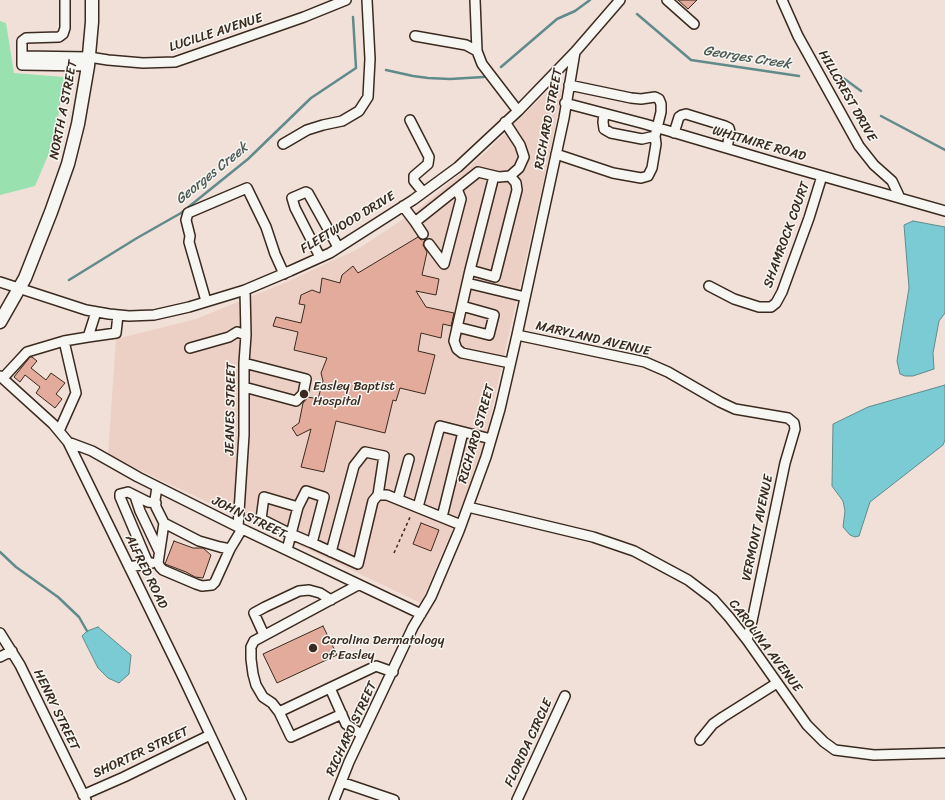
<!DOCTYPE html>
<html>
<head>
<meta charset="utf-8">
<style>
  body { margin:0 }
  canvas { display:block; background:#f0e0d8 }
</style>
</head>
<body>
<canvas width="945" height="800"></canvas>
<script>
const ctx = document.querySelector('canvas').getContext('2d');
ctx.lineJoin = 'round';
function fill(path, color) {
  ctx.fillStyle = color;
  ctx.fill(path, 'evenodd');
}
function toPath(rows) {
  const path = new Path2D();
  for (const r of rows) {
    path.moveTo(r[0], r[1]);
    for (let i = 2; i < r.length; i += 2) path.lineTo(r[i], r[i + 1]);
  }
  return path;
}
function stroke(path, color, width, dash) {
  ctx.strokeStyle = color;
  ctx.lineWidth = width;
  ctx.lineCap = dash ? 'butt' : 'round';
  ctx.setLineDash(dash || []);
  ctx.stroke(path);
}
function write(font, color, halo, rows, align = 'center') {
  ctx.font = font + ' Sriracha,sans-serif';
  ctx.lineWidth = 3;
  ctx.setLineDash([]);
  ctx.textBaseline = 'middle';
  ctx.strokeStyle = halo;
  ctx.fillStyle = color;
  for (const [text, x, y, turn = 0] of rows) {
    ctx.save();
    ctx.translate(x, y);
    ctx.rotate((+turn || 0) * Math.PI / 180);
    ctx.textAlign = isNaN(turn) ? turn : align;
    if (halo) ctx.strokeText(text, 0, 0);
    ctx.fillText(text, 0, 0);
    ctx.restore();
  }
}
fill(toPath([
  [556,83,562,90,550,152,483,449,459,514,421,603,108,455,116,339,196,319,282,284,358,249,417,210,485,153]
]), '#ecd0c6');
fill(toPath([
  [0,21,6,23,14,73,64,77,55,139,35,186,0,195]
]), '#99e1af');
const water = toPath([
  [913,221,945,227,945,313,939,321,933,353,934,369,913,376,905,376,900,374,897,361,909,288,904,225,913,221],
  [945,385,945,440,943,445,870,502,859,536,855,537,850,535,843,527,845,511,843,501,832,486,833,424,868,407,945,385],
  [98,627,131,655,129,674,119,683,108,678,98,668,82,636,87,631,98,627]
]);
fill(water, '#7acbd3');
stroke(water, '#618b8b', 1);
stroke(toPath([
  [637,14,691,60,799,76],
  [501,67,557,19,575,11,590,0],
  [386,70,413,76,428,78,450,79,484,77],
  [842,77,861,91],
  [881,116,945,150],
  [69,280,137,238,181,213,248,159,311,98,356,68,353,17],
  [0,552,16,567,58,597,79,617,87,631]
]), '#618b8b', 2.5);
const building = toPath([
  [678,0,697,0,688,9,678,0],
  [418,237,421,240,425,239,423,245,427,252,422,275,439,279,436,295,416,291,426,307,454,313,451,326,443,324,441,338,421,333,418,351,435,355,425,394,400,388,396,401,393,400,385,433,336,421,324,472,301,467,311,429,297,436,292,428,299,423,303,403,308,397,318,399,323,381,321,373,327,358,294,350,298,332,273,326,276,317,301,323,305,305,299,304,301,295,312,290,320,293,322,278,340,283,342,275,353,266,358,273,418,237],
  [30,357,32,357,37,361,31,368,46,380,51,373,65,383,56,394,62,399,55,408,36,393,40,387,25,375,20,382,14,377,30,357],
  [421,523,439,530,431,551,413,544,421,523],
  [174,541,193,548,203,548,211,555,203,578,195,577,186,572,165,564,174,541],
  [323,626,337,655,277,683,263,654,323,626]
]);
fill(building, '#e3ab9b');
stroke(building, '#3b2a1e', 1);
const minor = toPath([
  [65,0,65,28,63,34,59,37,26,38,22,41,22,65,88,66],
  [475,0,477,51,482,64,518,111],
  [667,0,694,24],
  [782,0,798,36,859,146,874,165,892,181,900,198],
  [415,36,466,45,477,51],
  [22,56,89,57,108,60,143,63,175,62,304,17,346,0],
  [569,85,631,98,641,99,655,97,659,99,661,104,661,112,655,136,642,139,611,133,604,129,603,122,604,114],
  [565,103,645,124,794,168,945,211],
  [410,120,429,157,428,164,414,176,414,181,423,192],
  [674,133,679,117,682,115,686,114,725,126,729,128,730,132,727,148],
  [283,144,307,130,323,125,342,121,359,111,368,97,370,59,367,0],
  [556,154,613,173,641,178,648,176,652,168,656,144,655,136],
  [494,176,470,270,495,277,517,190,516,183,510,176],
  [403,206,415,222,478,172,499,177,510,176,519,168,524,157,520,145,505,122],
  [415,222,423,234],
  [429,244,444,264,461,199,457,189],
  [320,257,295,208,292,198,306,192,308,193,338,247],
  [470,270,454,341,457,349,462,353,510,363],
  [0,282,86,310,109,314,129,316,154,315,189,307,245,290,290,271,330,253,413,200,458,167,518,111,575,52,620,0],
  [467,283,525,297],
  [709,286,734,299,759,307,771,307,776,303,782,292,809,218,822,176],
  [206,301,189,242,190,236,186,220,188,213,247,188,266,227,275,254,284,274],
  [457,327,489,335,494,315,462,306],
  [517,335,645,362,668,372,720,402,735,409,788,418,794,423,795,429,785,463,752,621,747,640],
  [88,337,116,333,118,315],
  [190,348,229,337,237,332,246,335],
  [244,363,306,379,303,394,296,401,244,387],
  [0,376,53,424,68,442,182,675,241,800],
  [3,378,27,352,64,341],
  [59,431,76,393,64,341,88,337,96,312],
  [68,442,92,451,138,477,238,527,421,614],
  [157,487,155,500,156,507,164,523,158,563,160,567,163,570,196,584,202,586,212,585,215,582,230,549,242,529],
  [135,496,140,511,159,551],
  [398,499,409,459],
  [298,507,306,491,324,497,312,543],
  [418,507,440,426,491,439],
  [468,507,593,537,634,551,688,580,713,599,729,617,747,640,807,725,824,742,835,750,874,755,945,753],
  [442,517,463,432],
  [164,523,199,541,220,547,230,549],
  [238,527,244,435,244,363,246,335,245,290],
  [287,550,291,534,298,507,264,497,261,519,291,534,312,543,358,564,373,501,378,495,387,495,461,525],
  [331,552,354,466,365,452,384,456,378,495],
  [148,563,120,497,120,494,128,492,148,502,156,503],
  [129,567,152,563],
  [358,585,254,641,251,647,251,659,253,674,256,685,263,697,272,703,279,712,376,666,393,672],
  [0,633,20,665,86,800],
  [264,635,254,613,265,607,299,591,309,590,320,593,331,600],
  [0,657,12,651],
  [330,688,346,724,362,735],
  [279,712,291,737,342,714],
  [700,740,713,724,723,717,777,683],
  [341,782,394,800],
  [83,795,124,777,210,735],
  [334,800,349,762,413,627,431,597,459,531,486,457,500,409,517,335,564,118,575,52],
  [517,800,565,696]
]);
const major = toPath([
  [0,322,25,278,51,212,68,164,78,124,88,66,92,22,92,0]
]);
stroke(minor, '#3b2a1e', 12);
stroke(major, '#3b2a1e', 15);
stroke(toPath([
  [394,553,411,515]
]), '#3b2a1e', 1.5, [3, 3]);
stroke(minor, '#f6f6f2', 9);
stroke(major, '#f6f6f2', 12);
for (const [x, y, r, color] of [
  [304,394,5,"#3b2a1e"],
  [313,648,5,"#3b2a1e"]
]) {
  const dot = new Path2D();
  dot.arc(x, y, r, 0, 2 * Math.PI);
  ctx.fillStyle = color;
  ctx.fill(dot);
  stroke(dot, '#f6f6f2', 1.5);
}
write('13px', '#3b2a1e', '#f6f6f2', [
  ["LUCILLE AVENUE",216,33,-18],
  ["HILLCREST DRIVE",847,96,60],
  ["NORTH A STREET",64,110,-79],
  ["RICHARD STREET",549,119,-79],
  ["WHITMIRE ROAD",759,144,16],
  ["FLEETWOOD DRIVE",348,223,-31],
  ["SHAMROCK COURT",787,235,-70],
  ["MARYLAND AVENUE",593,339,13],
  ["JEANES STREET",231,409,-89],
  ["RICHARD STREET",477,434,-74],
  ["JOHN STREET",249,518,26],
  ["VERMONT AVENUE",758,528,-78],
  ["ALFRED ROAD",146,572,64],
  ["CAROLINA AVENUE",765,646,53],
  ["HENRY STREET",56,710,64],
  ["RICHARD STREET",352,729,-65],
  ["FLORIDA CIRCLE",529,743,-65],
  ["SHORTER STREET",141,753,-25]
]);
write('13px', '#3b2a1e', '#f6f6f2', [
  ["Easley Baptist",313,387],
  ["Hospital",313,402],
  ["Carolina Dermatology",322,641],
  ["of Easley",322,656]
], 'left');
write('italic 14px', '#4e5a54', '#f6f6f2', [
  ["Georges Creek",747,58,9],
  ["Georges Creek",212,174,-39]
]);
</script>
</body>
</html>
